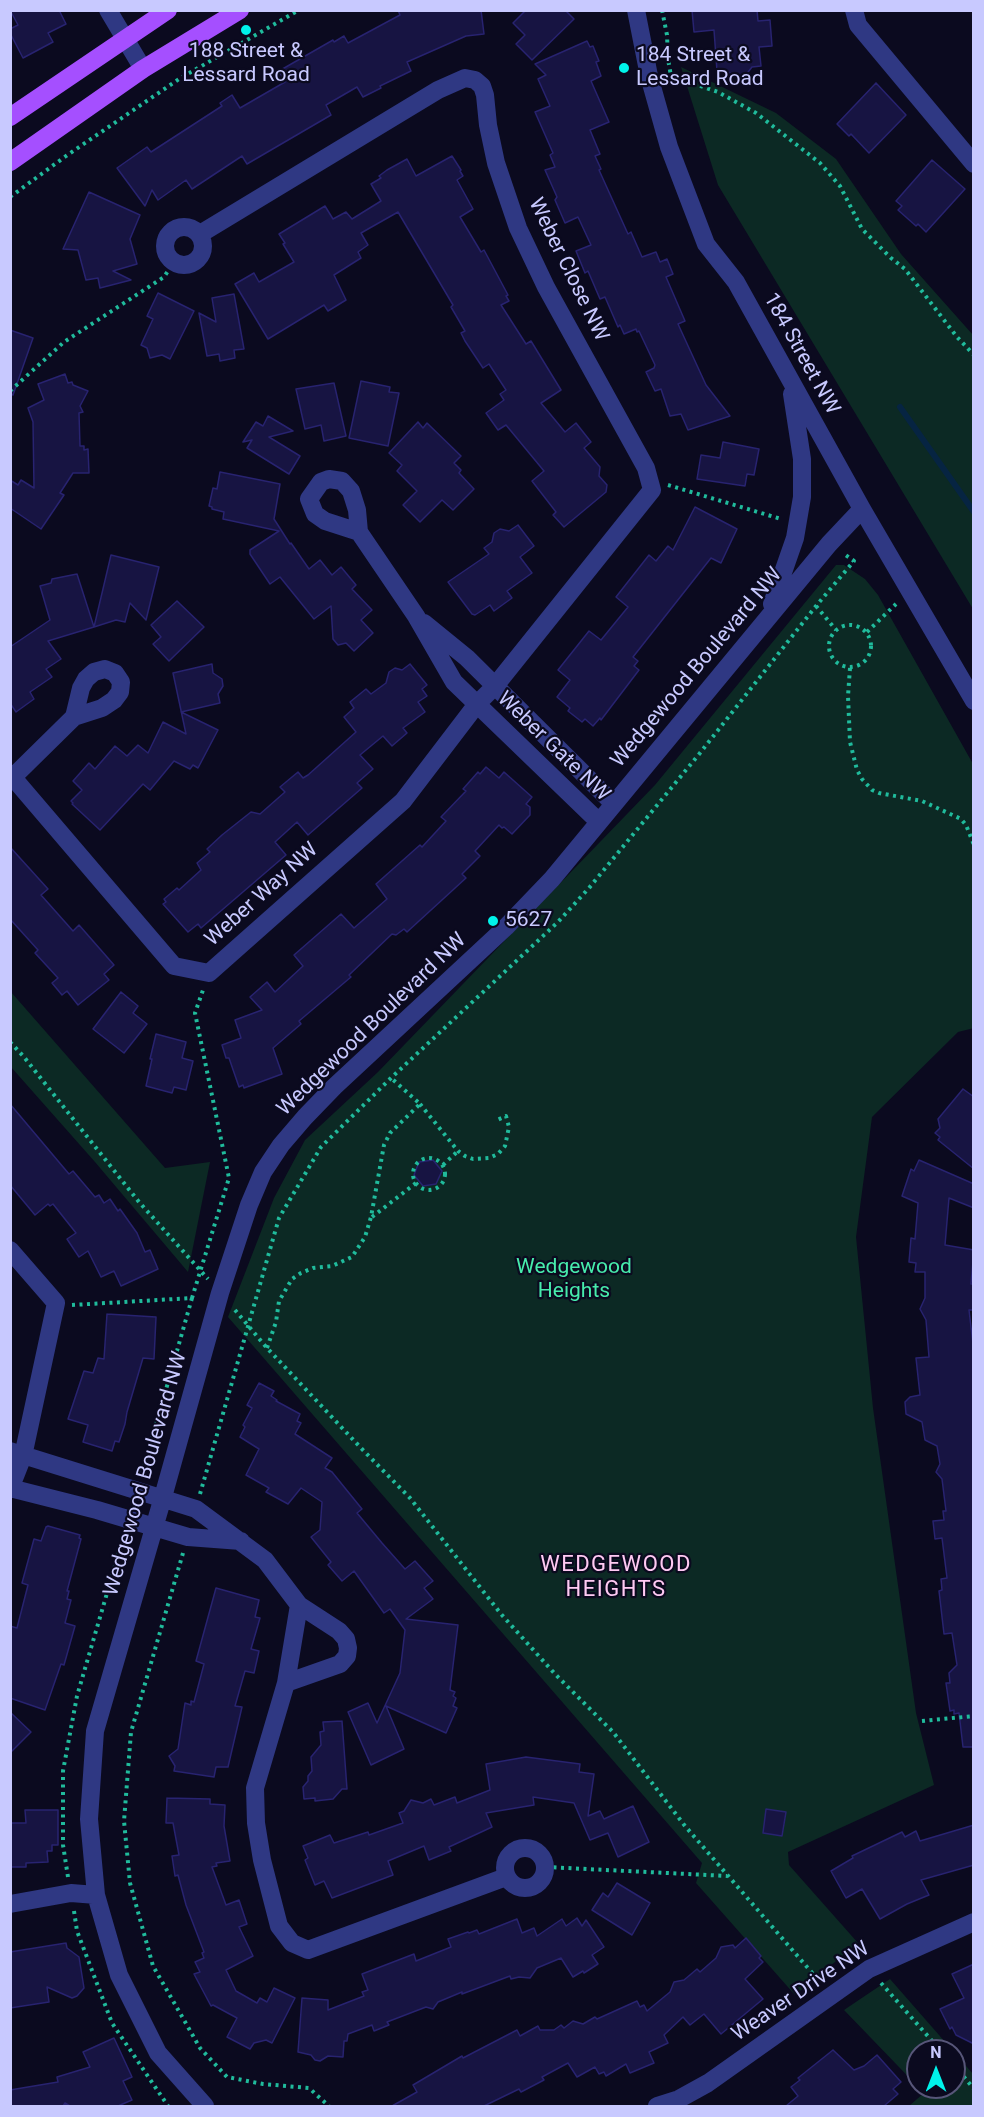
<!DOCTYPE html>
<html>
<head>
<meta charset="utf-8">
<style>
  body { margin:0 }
  #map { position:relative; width:984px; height:2117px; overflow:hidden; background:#0b0a1f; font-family:Roboto,sans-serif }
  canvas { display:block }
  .frame { position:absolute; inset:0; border:12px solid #c8c9ff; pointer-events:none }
  .north { position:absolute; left:906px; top:2039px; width:60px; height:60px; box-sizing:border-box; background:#0b0a1f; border:2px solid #575679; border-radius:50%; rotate:0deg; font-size:16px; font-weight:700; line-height:24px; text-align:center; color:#c8c9ff }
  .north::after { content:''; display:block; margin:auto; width:21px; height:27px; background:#00f3ea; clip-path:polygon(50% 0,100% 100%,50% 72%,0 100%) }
</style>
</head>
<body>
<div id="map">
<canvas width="984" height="2117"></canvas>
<div class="frame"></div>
<div class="north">N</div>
</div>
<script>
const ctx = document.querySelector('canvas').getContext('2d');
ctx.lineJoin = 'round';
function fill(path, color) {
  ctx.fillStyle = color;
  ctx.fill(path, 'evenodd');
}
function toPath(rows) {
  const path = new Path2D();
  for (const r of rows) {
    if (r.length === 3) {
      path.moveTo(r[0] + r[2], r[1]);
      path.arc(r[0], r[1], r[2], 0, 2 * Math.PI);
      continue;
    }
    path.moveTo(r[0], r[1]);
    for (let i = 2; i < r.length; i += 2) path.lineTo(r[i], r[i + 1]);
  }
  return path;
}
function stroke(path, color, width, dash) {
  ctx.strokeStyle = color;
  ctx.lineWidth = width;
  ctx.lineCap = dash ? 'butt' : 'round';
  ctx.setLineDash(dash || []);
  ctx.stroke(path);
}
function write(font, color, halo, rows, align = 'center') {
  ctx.font = font + ' Roboto,sans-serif';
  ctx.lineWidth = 4.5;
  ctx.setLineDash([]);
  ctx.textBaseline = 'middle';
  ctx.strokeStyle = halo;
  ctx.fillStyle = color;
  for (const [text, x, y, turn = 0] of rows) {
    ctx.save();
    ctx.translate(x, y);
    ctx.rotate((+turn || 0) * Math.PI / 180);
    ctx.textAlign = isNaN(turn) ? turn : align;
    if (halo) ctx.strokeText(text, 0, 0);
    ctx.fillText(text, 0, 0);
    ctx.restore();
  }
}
fill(toPath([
  [681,67,776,113,836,159,901,254,973,335,973,609,718,185],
  [836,565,844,565,865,579,878,595,973,764,974,1028,958,1032,872,1117,856,1237,873,1408,916,1713,934,1785,788,1852,789,1865,858,1943,795,1995,696,1883,702,1863,228,1317,274,1198,305,1140,378,1072,655,785],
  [11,992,165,1168,210,1162,188,1272,95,1162,11,1067],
  [890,1979,953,2051,918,2051,918,2087,954,2087,954,2052,973,2074,973,2106,909,2106,924,2093,844,2010]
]), '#0c2924');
stroke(toPath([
  [900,407,974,512]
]), '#062442', 6);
const building = toPath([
  [10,10,59,10,66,24,48,33,53,42,23,58,10,33,10,29,18,25,10,10],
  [398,10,481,10,484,34,466,36,407,62,411,71,380,86,381,88,363,97,357,87,326,105,331,115,247,164,242,156,192,189,186,180,158,200,152,190,145,206,117,168,147,147,151,152,222,106,220,103,232,95,240,108,285,82,279,71,333,40,334,42,344,36,348,43,400,15,398,10],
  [526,10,565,10,574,19,532,60,516,44,525,35,513,23,526,10],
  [692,10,757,10,758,21,770,20,772,46,759,47,761,66,752,67,745,76,736,77,725,70,717,71,714,30,694,32,692,10],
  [587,41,590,47,593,46,599,61,596,62,601,76,591,81,609,122,590,130,600,154,595,156,601,169,599,170,628,234,631,232,642,257,656,252,660,262,667,259,673,274,666,277,685,321,678,324,706,385,730,416,688,430,681,414,670,416,661,389,655,391,646,372,654,368,655,365,639,331,637,332,636,329,624,334,620,325,618,327,605,297,600,299,588,271,585,273,576,251,591,245,578,217,565,223,555,200,557,197,545,170,555,167,550,155,553,153,535,112,550,106,538,79,546,75,535,64,587,41],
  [876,83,906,115,869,153,851,134,849,136,837,124,876,83],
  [452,156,461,170,460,171,463,176,457,180,473,209,460,217,481,252,484,250,508,295,506,296,509,301,501,305,526,344,531,341,561,390,541,403,565,432,576,423,591,442,584,448,600,467,599,476,607,485,606,492,564,527,553,515,556,512,532,481,544,471,506,425,498,430,486,413,504,400,500,394,506,390,489,364,483,368,465,341,461,333,465,331,451,307,453,305,398,212,361,233,368,245,358,252,361,258,334,275,346,300,328,311,324,305,268,339,235,284,254,273,259,282,294,262,283,244,285,243,279,234,325,206,333,219,346,212,352,219,381,201,371,184,381,178,379,176,387,170,407,159,416,176,452,156],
  [932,160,965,189,926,232,918,224,916,226,898,210,902,206,896,201,932,160],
  [89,192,140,215,130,239,137,264,113,271,131,280,100,288,98,278,86,280,78,250,63,249,89,192],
  [158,293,194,311,170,359,162,355,150,358,147,348,141,345,153,319,147,316,158,293],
  [234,294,244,349,234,350,235,358,220,361,219,354,207,356,199,313,216,322,212,298,234,294],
  [10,330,33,338,13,395,10,394,10,330],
  [65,374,68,383,72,382,73,385,88,391,80,406,83,412,79,413,80,446,84,446,84,450,88,449,89,473,73,473,60,493,64,495,41,529,10,508,10,480,18,485,21,480,34,488,33,422,28,408,44,400,38,384,65,374],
  [361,381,390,387,389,392,399,393,388,446,349,438,361,381],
  [334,383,346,436,324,441,321,425,305,429,296,389,334,383],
  [268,416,293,431,269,437,300,456,289,474,247,448,252,440,243,442,256,422,263,426,268,416],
  [418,422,423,428,427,423,461,456,454,463,461,470,459,473,474,489,453,510,442,500,420,522,403,505,417,491,397,471,402,465,389,453,418,422],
  [723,442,759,449,754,475,747,474,745,486,697,479,701,455,720,458,723,442],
  [220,472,280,484,274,519,290,544,291,543,309,569,320,560,332,575,341,567,356,585,352,589,372,610,361,620,373,633,354,651,346,643,338,645,333,639,331,606,314,619,280,577,270,584,250,554,250,550,279,531,223,519,224,512,212,509,212,507,209,506,213,488,217,489,220,472],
  [695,507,737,529,721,563,711,558,633,657,638,661,634,666,639,670,601,720,600,718,593,726,585,719,582,722,568,711,570,708,557,697,570,680,558,670,589,631,601,640,628,607,616,597,649,555,656,561,668,546,673,550,695,507],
  [518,525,534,546,520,557,532,573,507,591,512,598,494,611,490,605,475,615,472,614,448,582,489,554,484,548,492,542,494,533,500,529,509,531,518,525],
  [111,555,159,567,146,620,130,603,125,622,116,620,94,627,111,555],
  [77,574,94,627,48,641,61,659,46,669,52,677,30,692,34,699,16,712,10,703,10,647,50,620,40,586,51,583,52,579,77,574],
  [177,601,204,627,169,661,153,644,161,637,151,625,177,601],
  [212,664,213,673,222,679,223,686,218,694,220,703,181,712,218,730,198,768,193,765,190,769,174,761,150,790,143,784,100,830,72,804,73,803,71,801,82,790,73,781,89,763,95,769,115,746,127,756,138,745,148,753,163,722,186,734,173,673,212,664],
  [410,664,427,685,422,689,427,696,418,702,425,712,403,728,407,733,392,746,383,736,360,755,373,769,357,783,362,788,308,835,297,822,275,842,286,855,201,928,198,924,188,932,163,904,166,902,164,899,177,888,179,890,201,870,197,863,210,852,207,849,222,835,251,812,260,814,285,792,280,787,298,772,303,778,308,775,356,732,344,717,354,708,350,702,366,689,371,694,386,683,389,672,395,668,402,670,410,664],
  [486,767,499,778,504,772,532,797,526,804,530,807,530,815,512,834,504,827,502,828,499,825,475,851,480,856,462,874,466,878,407,932,404,929,396,935,392,934,349,975,351,977,299,1021,301,1024,273,1048,282,1074,244,1088,243,1085,239,1087,229,1058,226,1058,222,1045,241,1038,235,1020,262,1010,250,997,267,982,275,992,303,966,294,955,341,914,354,928,387,899,376,884,420,845,422,847,446,821,441,817,466,791,463,789,478,772,480,774,486,767],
  [10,847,48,889,41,895,73,931,79,925,114,965,104,974,109,980,78,1005,67,991,62,995,52,983,58,978,35,953,38,950,10,919,10,847],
  [121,992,138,1006,133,1013,147,1024,124,1053,93,1029,121,992],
  [156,1034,186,1042,182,1058,193,1061,186,1090,174,1087,172,1093,146,1086,152,1059,150,1059,156,1034],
  [963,1089,974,1097,974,1169,938,1140,940,1137,935,1133,940,1128,938,1119,963,1089],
  [10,1104,69,1174,73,1171,95,1197,99,1195,104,1203,110,1199,118,1211,120,1209,137,1233,145,1252,150,1250,158,1269,121,1286,114,1271,101,1277,88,1251,79,1257,67,1239,76,1233,53,1204,50,1206,48,1204,35,1215,10,1185,10,1104],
  [433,1160,442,1171,436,1184,423,1186,414,1175,419,1162,433,1160],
  [919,1160,974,1184,974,1208,949,1198,945,1245,974,1250,971,1284,974,1284,974,1310,969,1310,974,1352,974,1747,963,1747,959,1713,954,1714,954,1710,950,1711,946,1683,950,1683,949,1673,957,1665,952,1633,944,1634,939,1591,942,1590,941,1579,947,1578,942,1538,935,1539,933,1521,944,1520,943,1511,946,1511,942,1479,936,1472,940,1464,937,1446,925,1440,922,1422,906,1414,905,1402,910,1397,920,1395,916,1358,929,1357,926,1320,920,1309,925,1298,925,1272,915,1272,916,1263,909,1262,911,1238,915,1239,918,1203,902,1196,911,1169,914,1171,919,1160],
  [107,1314,156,1317,154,1359,143,1358,127,1412,125,1424,119,1442,115,1441,112,1451,83,1442,88,1425,68,1419,84,1371,93,1373,98,1358,104,1359,107,1314],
  [259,1383,274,1391,271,1396,277,1400,276,1401,300,1414,297,1421,301,1423,295,1434,332,1458,325,1468,332,1472,362,1509,357,1513,382,1543,405,1569,415,1561,433,1581,424,1588,433,1599,406,1619,458,1625,450,1690,455,1692,453,1696,456,1698,453,1706,457,1708,446,1733,386,1706,404,1749,371,1765,348,1712,368,1703,377,1723,400,1673,405,1630,390,1609,384,1613,354,1571,342,1581,328,1565,331,1562,311,1537,320,1530,322,1502,301,1488,288,1504,266,1492,269,1488,246,1475,259,1449,240,1437,245,1427,243,1425,252,1408,247,1405,259,1383],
  [48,1526,80,1535,79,1538,81,1539,67,1591,69,1591,67,1599,71,1600,65,1623,75,1626,64,1665,61,1664,45,1710,10,1698,10,1626,17,1628,28,1585,22,1583,34,1539,41,1541,46,1527,48,1526],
  [216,1588,259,1600,255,1617,260,1618,251,1649,259,1651,254,1673,245,1671,235,1706,242,1707,228,1767,216,1767,214,1777,174,1771,175,1766,169,1756,178,1749,185,1703,191,1705,191,1701,194,1702,204,1664,196,1661,216,1588],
  [10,1712,31,1732,10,1753,10,1712],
  [342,1721,347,1789,342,1789,333,1799,315,1801,315,1798,304,1799,303,1787,308,1781,308,1776,312,1771,311,1757,321,1745,320,1732,324,1731,323,1722,342,1721],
  [526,1757,580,1764,579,1772,594,1774,588,1816,600,1811,604,1819,633,1806,649,1842,618,1857,608,1833,590,1840,574,1803,533,1797,534,1805,486,1813,492,1827,449,1847,451,1851,429,1860,424,1846,388,1861,393,1875,332,1898,324,1881,315,1885,305,1860,308,1858,303,1846,330,1835,334,1843,368,1832,369,1835,403,1823,399,1813,404,1811,411,1800,423,1803,431,1799,434,1805,455,1797,457,1803,490,1790,486,1764,526,1757],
  [167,1798,210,1799,210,1804,225,1805,224,1826,230,1861,216,1863,217,1866,212,1867,226,1905,239,1900,247,1924,239,1927,253,1956,226,1970,236,1991,257,2003,260,1998,267,2002,274,1988,295,1998,272,2043,266,2040,254,2043,250,2049,227,2037,237,2018,213,2005,211,2006,194,1974,200,1972,195,1962,204,1958,202,1953,204,1952,186,1905,178,1875,175,1876,172,1856,179,1855,173,1823,166,1823,167,1798],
  [766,1809,786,1812,782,1836,763,1833,766,1809],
  [25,1810,58,1810,58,1845,52,1845,52,1851,47,1851,48,1862,26,1863,26,1867,10,1867,10,1823,26,1823,25,1810],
  [974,1825,974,1865,921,1880,929,1895,907,1904,880,1919,862,1889,846,1898,831,1871,853,1858,852,1856,902,1832,905,1837,916,1831,920,1841,974,1825],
  [617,1883,650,1903,632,1935,592,1910,603,1893,608,1897,617,1883],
  [577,1918,582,1926,586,1920,604,1947,592,1955,598,1964,584,1973,583,1971,573,1977,561,1958,537,1968,530,1978,519,1977,511,1979,510,1976,462,1994,462,1992,438,2002,433,2009,426,2007,387,2022,389,2025,374,2031,372,2025,348,2034,347,2041,344,2041,343,2057,328,2056,320,2061,315,2060,311,2055,298,2052,302,1998,328,2000,328,2010,364,1996,362,1992,368,1990,362,1974,414,1954,416,1961,451,1947,448,1939,468,1932,469,1933,477,1930,479,1934,517,1919,522,1933,534,1928,537,1936,562,1919,566,1926,577,1918],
  [746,1938,761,1956,759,1958,763,1962,745,1979,763,1999,721,2034,704,2014,690,2025,683,2017,664,2035,668,2043,649,2052,654,2063,630,2073,626,2064,606,2076,604,2072,599,2074,595,2067,577,2077,568,2063,542,2077,544,2080,521,2092,519,2089,484,2106,392,2106,417,2092,413,2085,462,2056,463,2058,517,2030,520,2036,538,2026,540,2030,554,2030,561,2025,564,2028,573,2021,583,2024,595,2017,597,2019,637,2001,640,2007,644,2005,647,2011,670,1992,674,1982,684,1980,697,1969,700,1972,716,1958,721,1947,733,1945,735,1948,746,1938],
  [66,1943,67,1948,79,1957,84,1988,77,1996,72,1998,47,1987,49,2002,10,2008,10,1952,66,1943],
  [974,1964,974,2044,956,2035,952,2027,950,2029,940,2009,964,1998,952,1974,974,1964],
  [114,2038,132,2077,123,2081,132,2100,118,2106,70,2106,65,2103,63,2106,10,2106,10,2090,58,2082,57,2077,90,2067,83,2052,114,2038],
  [833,2050,854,2070,864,2066,877,2055,901,2082,893,2089,898,2094,884,2106,786,2106,798,2096,791,2087,800,2080,798,2078,833,2050]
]);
fill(building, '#171442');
stroke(building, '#282370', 1.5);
stroke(toPath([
  [662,10,667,35,668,59,671,76,718,92,756,113,820,163,840,186,862,229,891,258,905,269,957,337,974,355],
  [10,197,66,156,179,79,299,10],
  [10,391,64,342,164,277,174,262],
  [668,485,781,519],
  [816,606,836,630],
  [850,646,21],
  [867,632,896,604],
  [850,668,848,696,850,742,857,770,862,779,872,790,879,793,922,801,961,819,966,825,974,845],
  [10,1042,24,1057,139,1202,208,1279],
  [420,1104,458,1151,465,1156,473,1159,489,1158,498,1154,505,1146,509,1127,506,1116,495,1121],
  [429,1174,16],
  [443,1165,458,1151],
  [372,1217,416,1183],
  [72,1305,192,1298,229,1178,195,1013,203,990],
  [235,1310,267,1348,360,1447,410,1498,501,1614,555,1674,613,1732,685,1826,820,1982],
  [267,1348,276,1322,279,1301,292,1279,301,1273,313,1268,332,1266,352,1257,365,1237,371,1217,384,1145,390,1133,420,1104,391,1078],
  [142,1474,192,1298],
  [200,1494,279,1218,321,1147,391,1078,558,922,589,888,700,753,816,606,854,561,844,554],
  [183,1553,131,1732,124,1821,130,1883,153,1966,200,2048,227,2077,263,2084,309,2088,329,2106],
  [922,1721,974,1716],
  [546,1867,727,1876],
  [68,1877,63,1845,63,1771,77,1696,124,1535],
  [74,1911,77,1931,112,2023,168,2106],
  [881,1983,941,2051],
  [954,2065,974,2089]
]), '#20bb9c', 4, [3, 4.5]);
stroke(toPath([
  [108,10,143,69],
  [636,10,649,76,669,147,706,244,736,282,862,509,974,701],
  [854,10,858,25,974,164],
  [184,246,19],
  [359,532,325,521,315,514,309,499,321,482,329,479,342,481,351,491,357,510,359,532,416,616,454,682,599,822],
  [772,604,795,538,802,497,802,459,792,394],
  [424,623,467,658,614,804],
  [10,774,174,966,209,973,403,801,477,704,495,686,652,490,646,468,546,287,518,228,496,163,488,125,485,95,482,86,475,80,465,78,438,90,200,234],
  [13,777,74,717,102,708,114,700,120,692,121,682,115,673,105,669,94,672,86,679,81,688,74,717],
  [10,1250,56,1303,23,1456,10,1489],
  [10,1451,196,1509,265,1560,299,1605,339,1631,346,1639,348,1648,347,1656,340,1664,286,1683],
  [10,1488,97,1510,188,1537,241,1541],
  [299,1605,286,1683,255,1788,256,1823,262,1860,279,1926,292,1943,308,1950,506,1877],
  [525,1868,20],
  [10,1904,71,1893,96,1895],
  [205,2106,158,2053,119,1975,96,1895,89,1819,95,1731,163,1497,220,1293,249,1205,263,1172,281,1145,305,1117,334,1087,506,927,552,879,829,544,862,509],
  [657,2106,679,2099,708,2083,869,1969,974,1922]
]), '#2f3883', 18);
stroke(toPath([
  [10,117,168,10],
  [10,162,143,69,240,10]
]), '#a54fff', 18);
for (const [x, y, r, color] of [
  [246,30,6,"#00f3ea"],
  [624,68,6,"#00f3ea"],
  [493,921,6,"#00f3ea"]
]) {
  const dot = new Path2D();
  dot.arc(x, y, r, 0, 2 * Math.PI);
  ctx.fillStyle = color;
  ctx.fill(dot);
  stroke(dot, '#0b0a1f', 2);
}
write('21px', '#c8c9ff', '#0b0a1f', [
  ["188 Street &",246,52,"center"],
  ["Lessard Road",246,76,"center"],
  ["184 Street &",636,56],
  ["Lessard Road",636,80],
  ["5627",505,921]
], 'left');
write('21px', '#c8c9ff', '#0b0a1f', [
  ["Weber Close NW",568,270,64],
  ["184 Street NW",801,354,61],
  ["Wedgewood Boulevard NW",697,668,-50],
  ["Weber Gate NW",553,747,44],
  ["Weber Way NW",262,895,-42],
  ["Wedgewood Boulevard NW",372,1025,-44],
  ["Wedgewood Boulevard NW",146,1474,-74],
  ["Weaver Drive NW",801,1992,-34]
]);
write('21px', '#47ebac', '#0b0a1f', [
  ["Wedgewood",574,1268],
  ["Heights",574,1292]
]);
ctx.letterSpacing = '1.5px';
write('22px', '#ffcaf3', '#0b0a1f', [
  ["WEDGEWOOD",616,1565],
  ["HEIGHTS",616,1590]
]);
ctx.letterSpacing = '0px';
</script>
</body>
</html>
